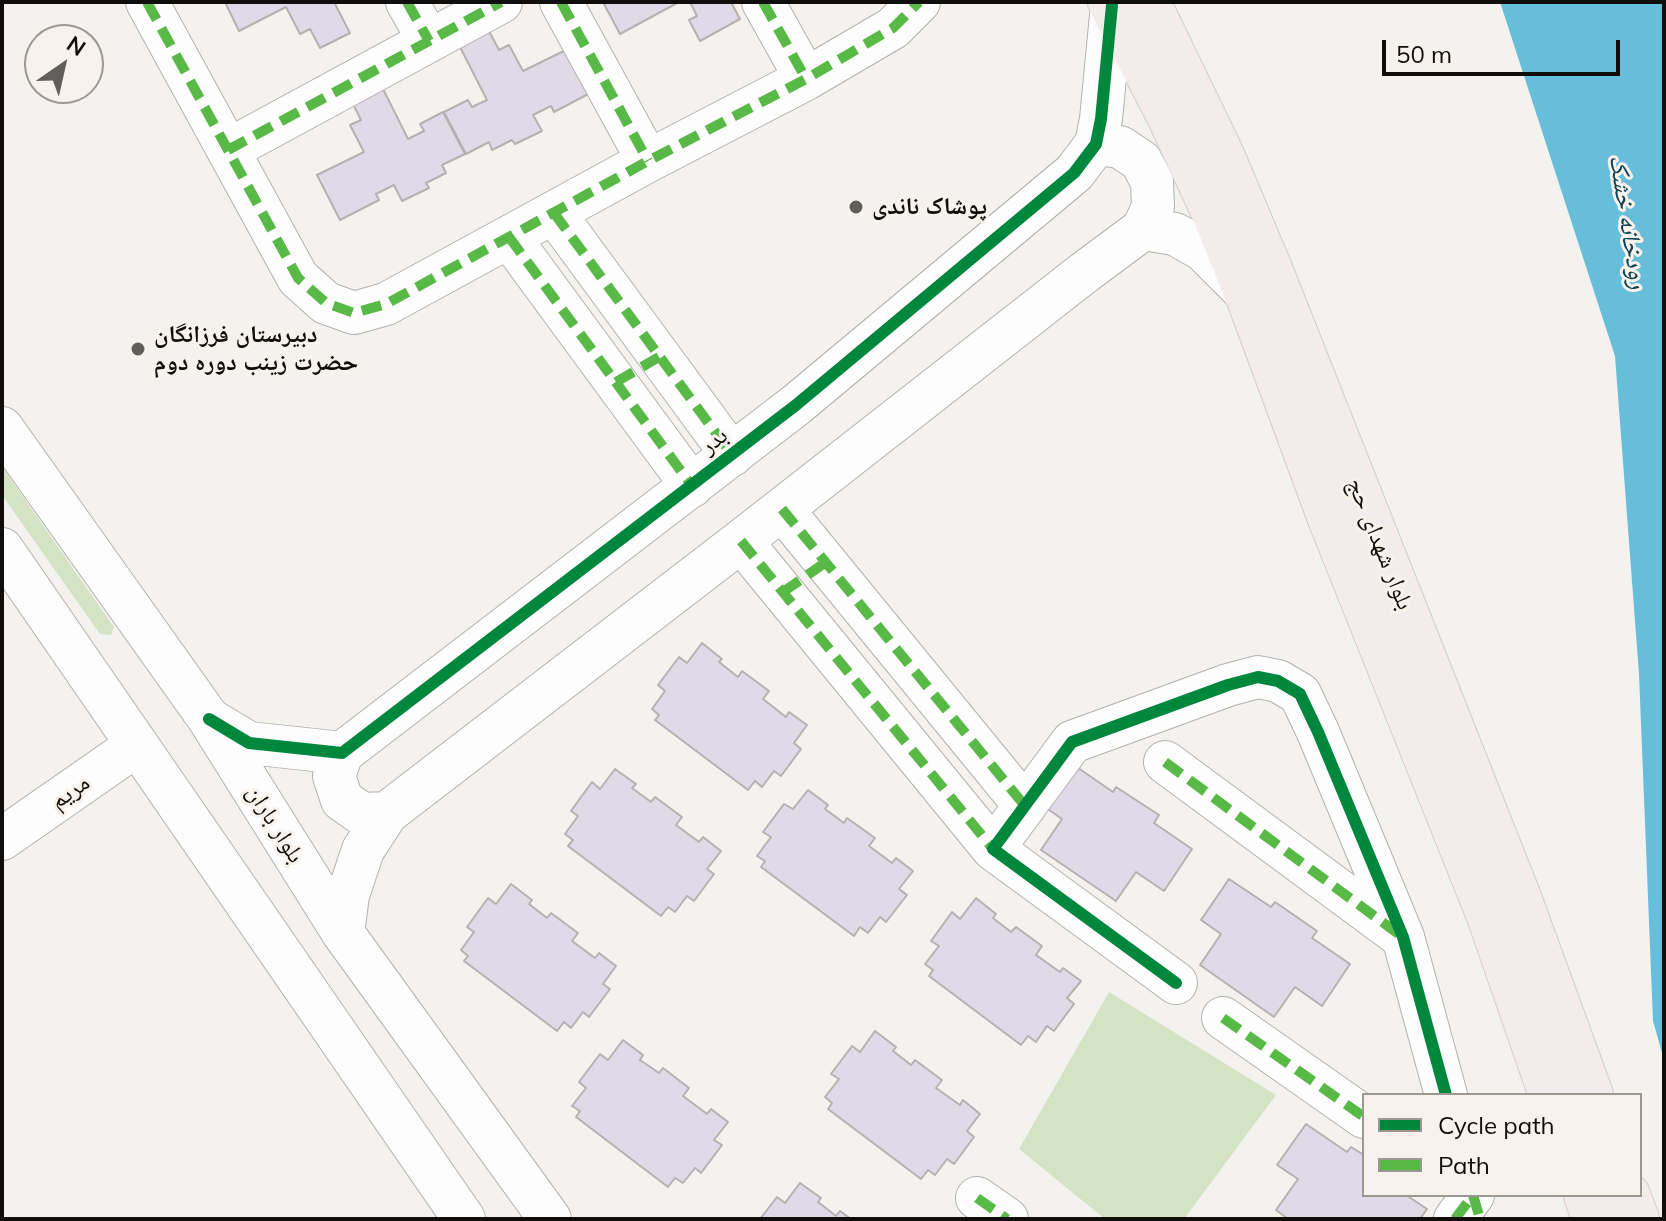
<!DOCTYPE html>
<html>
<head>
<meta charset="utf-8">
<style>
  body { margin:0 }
  #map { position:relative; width:1666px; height:1221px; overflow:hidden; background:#f4f2ef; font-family:Mulish,sans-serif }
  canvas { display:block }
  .frame { position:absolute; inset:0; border:4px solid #100e0c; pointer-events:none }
  .legend { position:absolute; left:1362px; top:1093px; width:280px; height:104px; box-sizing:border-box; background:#f7f2ec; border:2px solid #9b9792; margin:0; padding:10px 14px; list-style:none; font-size:24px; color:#100e0c }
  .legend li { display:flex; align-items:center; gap:16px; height:40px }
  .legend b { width:40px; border:2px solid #9b9792 }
  .north { position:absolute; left:24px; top:24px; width:80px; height:80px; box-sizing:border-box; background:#f7f2ec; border:2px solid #9b9792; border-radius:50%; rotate:34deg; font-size:22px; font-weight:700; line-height:32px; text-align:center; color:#100e0c }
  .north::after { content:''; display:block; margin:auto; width:28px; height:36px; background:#605e5b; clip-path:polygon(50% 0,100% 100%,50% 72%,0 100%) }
  .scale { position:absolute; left:1382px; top:40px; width:238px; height:36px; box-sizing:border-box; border:4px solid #100e0c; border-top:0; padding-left:10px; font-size:24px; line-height:28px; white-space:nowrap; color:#100e0c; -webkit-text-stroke:6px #f7f2ec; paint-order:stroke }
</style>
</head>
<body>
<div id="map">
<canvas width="1666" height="1221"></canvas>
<div class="frame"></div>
<ul class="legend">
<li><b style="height:10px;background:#00873e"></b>Cycle path</li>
<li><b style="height:10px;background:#58b947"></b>Path</li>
</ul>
<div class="north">N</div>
<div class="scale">50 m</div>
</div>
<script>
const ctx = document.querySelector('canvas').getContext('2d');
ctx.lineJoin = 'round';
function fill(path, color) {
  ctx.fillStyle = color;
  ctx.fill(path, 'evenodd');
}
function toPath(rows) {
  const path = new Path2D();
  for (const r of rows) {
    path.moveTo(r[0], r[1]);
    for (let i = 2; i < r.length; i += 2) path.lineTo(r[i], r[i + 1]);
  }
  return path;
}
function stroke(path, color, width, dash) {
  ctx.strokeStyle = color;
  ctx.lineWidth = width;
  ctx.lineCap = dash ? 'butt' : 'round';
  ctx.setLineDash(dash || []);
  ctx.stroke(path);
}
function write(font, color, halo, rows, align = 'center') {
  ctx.font = font + ' Mulish,"Noto Naskh Arabic",sans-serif';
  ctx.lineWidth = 6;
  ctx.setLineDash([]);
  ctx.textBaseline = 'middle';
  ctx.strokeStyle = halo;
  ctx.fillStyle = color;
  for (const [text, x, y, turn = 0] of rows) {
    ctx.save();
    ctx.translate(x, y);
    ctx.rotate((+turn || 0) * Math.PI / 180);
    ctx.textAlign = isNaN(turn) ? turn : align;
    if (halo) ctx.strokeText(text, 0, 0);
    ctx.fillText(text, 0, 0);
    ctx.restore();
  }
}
fill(toPath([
  [2,467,114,627,111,635,100,634,2,495],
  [1109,992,1276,1095,1184,1219,1105,1219,1019,1149]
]), '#d4e3c3');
fill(toPath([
  [1500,2,1664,2,1664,1060,1653,1021,1639,674,1615,356]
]), '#66beda');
const building = toPath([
  [225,2,334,2,350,33,320,48,310,29,300,34,286,7,239,31,225,2],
  [608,2,679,2,620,34,604,4,608,2],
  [690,2,731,2,740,19,700,41,689,20,697,16,690,2],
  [489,31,499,50,509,45,523,71,570,48,592,92,554,112,551,106,533,115,542,131,515,144,512,140,492,150,489,142,466,154,444,112,468,100,472,107,487,100,459,45,489,31],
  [381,85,408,139,424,131,420,124,443,112,465,154,442,165,446,173,426,183,429,188,402,201,394,185,376,194,379,200,340,220,317,175,364,152,350,125,361,120,351,100,381,85],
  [702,643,722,659,719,662,738,677,742,671,769,691,763,699,786,717,789,712,807,725,794,743,801,749,781,776,774,771,762,787,755,781,748,790,655,720,659,715,652,709,665,691,658,685,679,657,687,663,702,643],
  [1071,763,1113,792,1116,787,1159,815,1154,823,1192,849,1164,891,1136,872,1116,901,1041,850,1062,819,1042,805,1071,763],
  [615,769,636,784,632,788,651,802,655,797,682,817,676,825,699,842,703,837,721,851,707,869,714,874,694,901,687,896,675,912,668,907,661,916,568,846,573,840,565,834,578,816,571,811,592,782,600,789,615,769],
  [808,790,828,805,825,809,844,823,847,818,875,838,869,846,892,863,896,858,913,871,899,889,907,895,886,922,880,917,868,933,860,927,854,936,761,867,765,861,757,856,771,837,763,832,784,804,793,809,808,790],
  [1229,879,1271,907,1275,902,1317,931,1312,938,1350,964,1322,1006,1295,987,1274,1017,1200,965,1221,934,1201,920,1229,879],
  [511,884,532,900,529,904,547,918,551,913,578,933,572,941,595,958,599,953,616,966,603,984,610,989,589,1017,583,1012,571,1028,564,1022,557,1031,464,961,468,956,461,950,474,932,467,927,488,898,496,904,511,884],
  [976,898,996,914,993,918,1011,932,1016,927,1042,946,1036,955,1060,972,1063,968,1081,981,1067,998,1074,1004,1054,1031,1047,1026,1036,1042,1028,1036,1021,1045,929,976,933,970,925,964,939,946,931,941,952,912,960,919,976,898],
  [875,1031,896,1047,893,1051,911,1065,915,1060,942,1080,936,1088,960,1105,963,1100,980,1114,967,1131,974,1137,954,1164,947,1159,935,1175,928,1170,921,1179,828,1109,832,1103,825,1097,839,1079,831,1074,852,1046,860,1052,875,1031],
  [623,1040,643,1055,640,1060,659,1073,663,1068,689,1088,683,1096,707,1114,711,1109,728,1122,714,1140,722,1145,701,1173,695,1168,683,1183,675,1178,668,1187,576,1117,580,1111,572,1106,586,1088,579,1082,600,1054,608,1060,623,1040],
  [1306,1124,1347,1152,1351,1147,1364,1155,1364,1195,1406,1195,1427,1209,1420,1219,1288,1219,1276,1210,1298,1179,1277,1165,1306,1124],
  [800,1183,821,1198,818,1202,836,1216,840,1211,851,1219,760,1219,777,1197,785,1203,800,1183]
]);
fill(building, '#e0d9e7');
stroke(building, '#b3b2b1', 2);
const minor = toPath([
  [147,2,298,278,326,303,354,313,386,304,648,161,806,79,893,28,919,2],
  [407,2,429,41],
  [561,2,648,161],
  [763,2,806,79],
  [1096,144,1120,147,1141,161,1152,182,1153,207,1143,229],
  [228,150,501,2],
  [554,213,732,455],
  [509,237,692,486],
  [2,428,209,719,343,933,550,1219],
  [782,509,1025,806],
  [741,541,993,849],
  [2,549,464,1219],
  [209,719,249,743,342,753,796,405,1074,173,1096,144,1101,119,1112,5],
  [342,753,334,776,342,800,362,814,387,813],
  [1165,762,1402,937],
  [2,839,137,745],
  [343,933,348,895,363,850,387,813,741,541,1085,272,1143,229,1175,234,1203,250,1246,293],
  [1176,983,993,849,1072,742,1228,685,1258,677,1278,681,1300,694,1318,732,1403,937,1446,1095],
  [1223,1018,1364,1117],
  [977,1198,1007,1219],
  [1455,1219,1473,1195]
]);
const major = toPath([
  [1110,2,1169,116,1215,215,1247,294,1329,516,1489,916,1551,1095],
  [1148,2,1222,155,1270,269,1518,895,1591,1095],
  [1586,1195,1594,1219],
  [1628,1195,1637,1219]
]);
stroke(minor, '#b3b1af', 44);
stroke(major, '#d0cfce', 46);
stroke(minor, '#fdfdfd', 42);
stroke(major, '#f4ecec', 44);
stroke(toPath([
  [147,2,298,278,326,303,354,313,386,304,648,161,806,79,893,28,919,2],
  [407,2,429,41],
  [561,2,648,161],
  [763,2,806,79],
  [228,150,501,2],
  [554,213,732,455],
  [509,237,692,486],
  [616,382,659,357],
  [782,509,1025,806],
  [741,541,993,849],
  [783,592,826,562],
  [1165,762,1400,935],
  [1223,1018,1364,1117],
  [1473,1195,1480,1219],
  [977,1198,1007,1219],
  [1455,1219,1473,1195]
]), '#58b947', 10, [20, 10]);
stroke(toPath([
  [209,719,249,743,342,753,796,405,1074,173,1096,144,1101,119,1112,5],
  [1176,983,993,849,1072,742,1228,685,1258,677,1278,681,1300,694,1318,732,1403,937,1446,1095]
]), '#00873e', 12);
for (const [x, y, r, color] of [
  [856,207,8,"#605e5b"],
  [138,349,8,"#605e5b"]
]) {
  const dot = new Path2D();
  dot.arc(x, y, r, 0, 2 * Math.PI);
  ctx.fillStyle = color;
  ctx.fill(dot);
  stroke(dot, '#f7f2ec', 3);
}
write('bold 24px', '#100e0c', '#f7f2ec', [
  ["پوشاک ناندی",872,207],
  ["دبیرستان فرزانگان",154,335],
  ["حضرت زینب دوره دوم",154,363]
], 'left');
write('24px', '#100e0c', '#f7f2ec', [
  ["بدر",714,441,-38],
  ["بلوار شهدای حج",1380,544,68],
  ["مریم",70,792,-35],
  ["بلوار باران",275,824,58]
]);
write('italic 26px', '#0d4153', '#f7f2ec', [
  ["رودخانه خشک",1628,222,81]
]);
</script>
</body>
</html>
